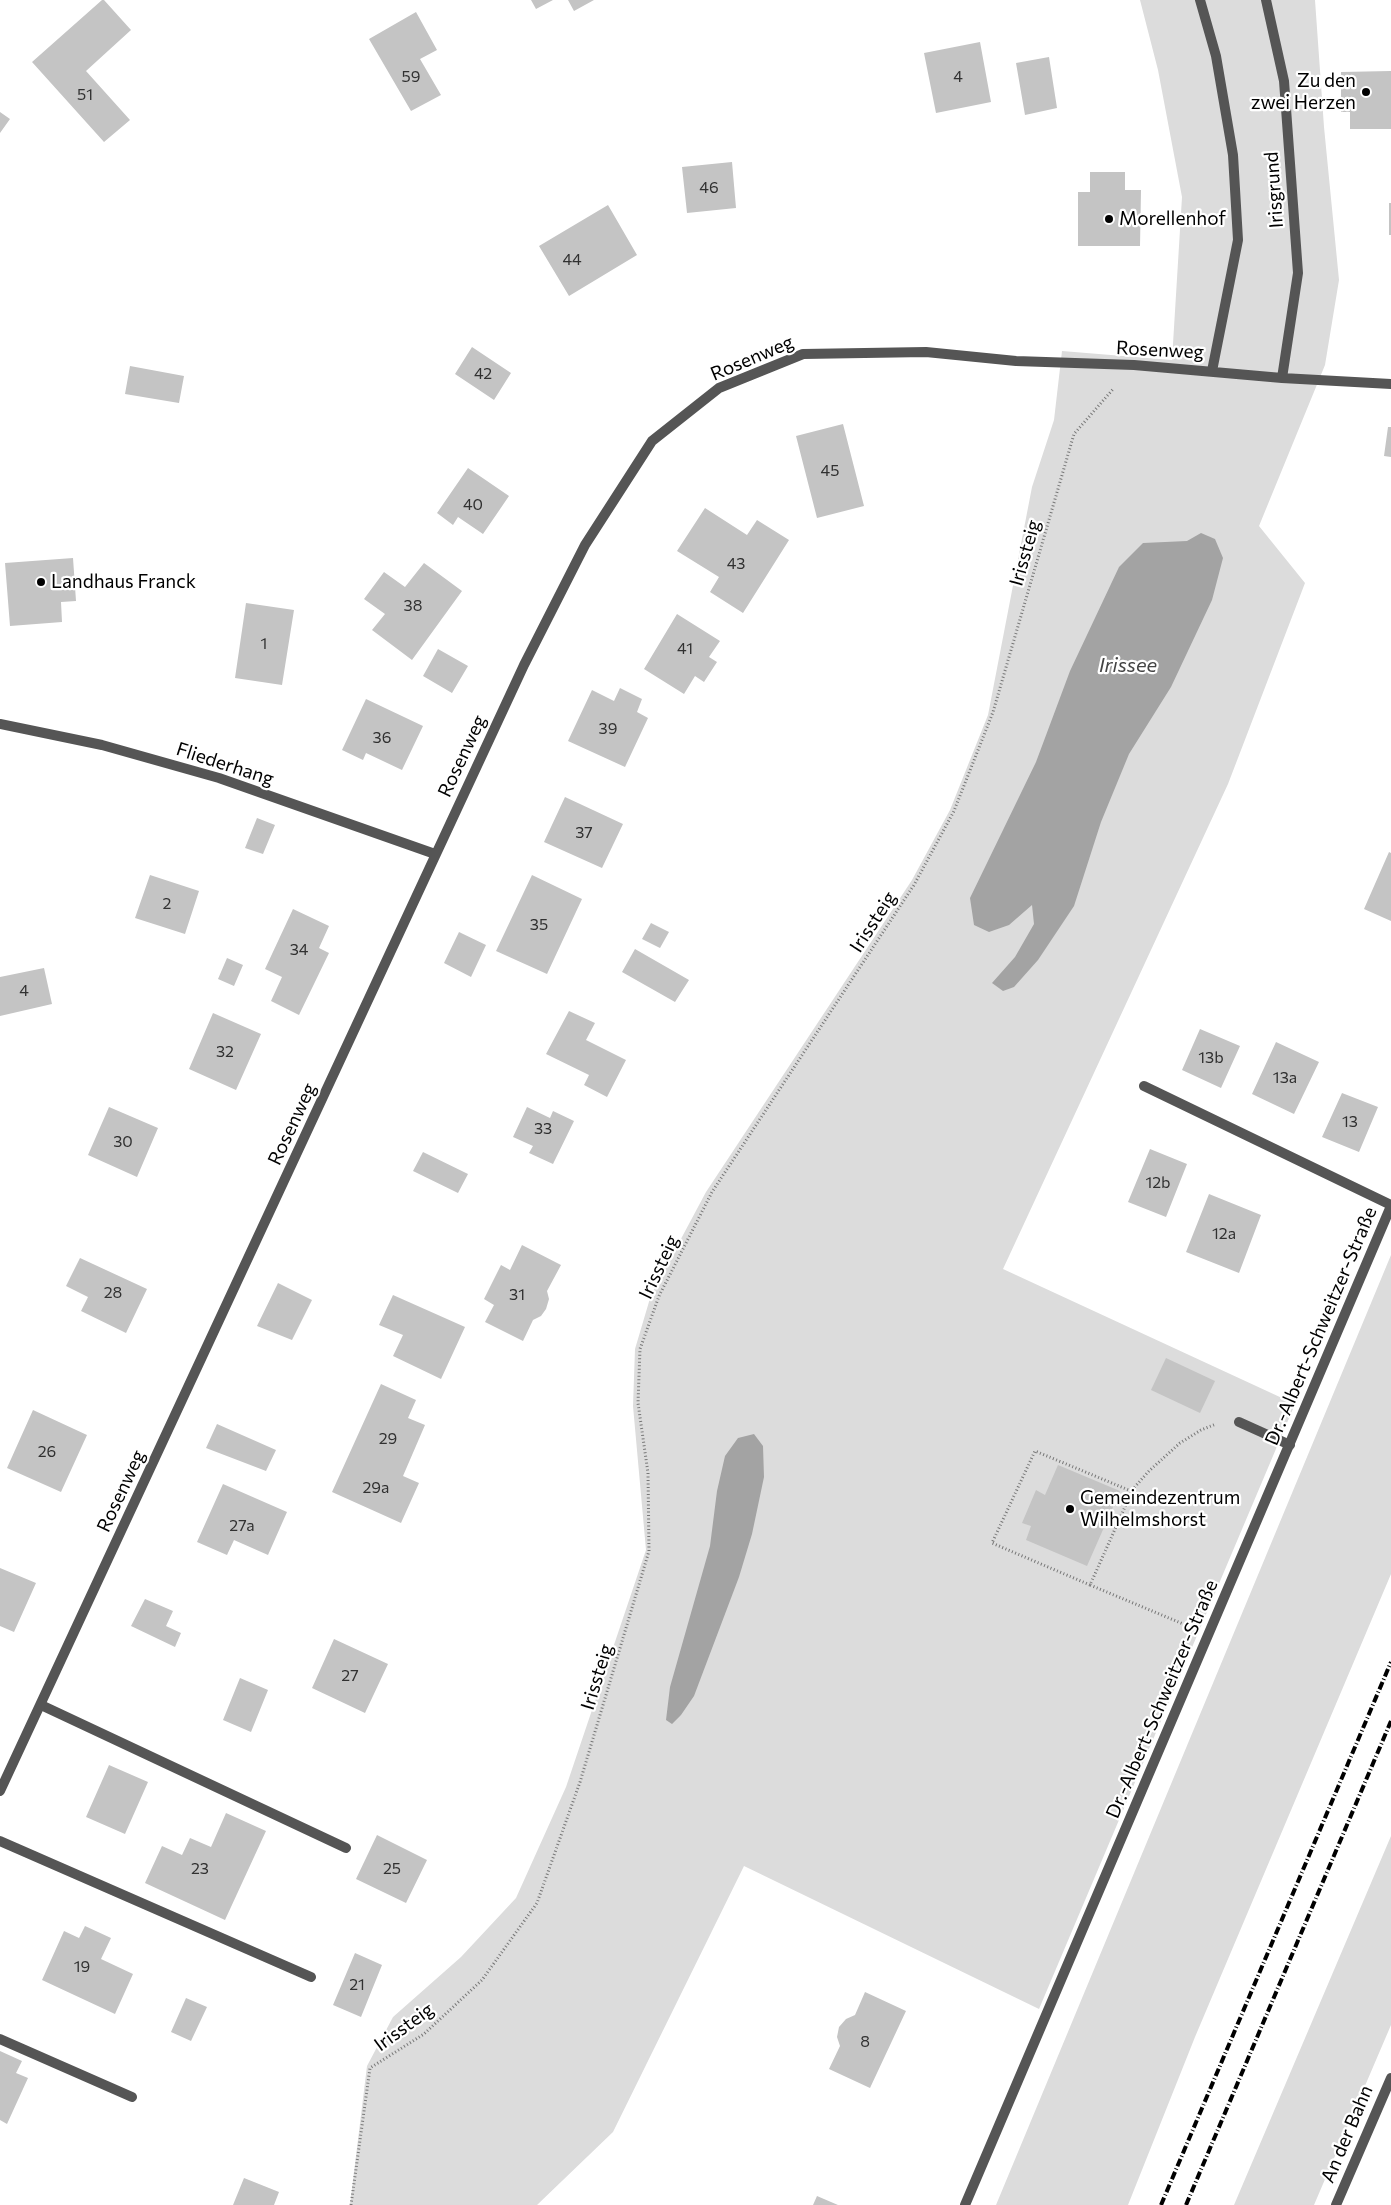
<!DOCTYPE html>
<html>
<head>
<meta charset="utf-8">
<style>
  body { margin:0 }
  canvas { display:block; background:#fff }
</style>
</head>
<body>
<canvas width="1391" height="2205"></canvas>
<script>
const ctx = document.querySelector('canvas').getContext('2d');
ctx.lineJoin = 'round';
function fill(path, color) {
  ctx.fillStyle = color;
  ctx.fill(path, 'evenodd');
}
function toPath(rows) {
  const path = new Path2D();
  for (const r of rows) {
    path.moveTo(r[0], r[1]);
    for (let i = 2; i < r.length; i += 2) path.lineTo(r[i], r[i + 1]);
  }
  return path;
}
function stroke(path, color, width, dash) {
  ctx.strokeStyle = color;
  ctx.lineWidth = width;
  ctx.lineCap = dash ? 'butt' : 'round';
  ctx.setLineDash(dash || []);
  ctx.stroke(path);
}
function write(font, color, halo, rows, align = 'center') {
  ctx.font = font + ' Commissioner,sans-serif';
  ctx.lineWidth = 4.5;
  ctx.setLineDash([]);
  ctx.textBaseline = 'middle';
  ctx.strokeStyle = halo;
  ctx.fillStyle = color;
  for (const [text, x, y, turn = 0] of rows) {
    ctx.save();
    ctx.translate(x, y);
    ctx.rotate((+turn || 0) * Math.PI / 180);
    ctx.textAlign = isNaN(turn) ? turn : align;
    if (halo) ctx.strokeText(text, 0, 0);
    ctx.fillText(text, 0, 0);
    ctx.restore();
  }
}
fill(toPath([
  [1140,0,1315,0,1324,127,1339,280,1325,365,1259,526,1305,583,1228,784,1003,1269,1295,1404,1039,2009,744,1866,613,2132,537,2205,350,2205,367,2066,393,2017,461,1957,516,1898,566,1787,646,1550,633,1406,635,1349,651,1295,706,1192,912,880,950,810,988,715,1032,487,1054,420,1062,351,1172,360,1182,197,1158,70],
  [1391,1255,1391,1574,1195,2037,1128,2205,996,2205],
  [1391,1836,1391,2025,1314,2205,1234,2205]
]), '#dcdcdc');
fill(toPath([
  [1201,533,1215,539,1223,558,1212,600,1171,687,1129,754,1101,822,1074,906,1038,960,1014,987,1003,991,992,983,1015,957,1034,924,1032,905,1009,925,989,932,974,925,970,898,1036,762,1070,671,1119,567,1143,543,1187,541],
  [754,1434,763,1446,764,1477,752,1534,739,1577,694,1696,681,1715,672,1724,666,1720,670,1687,710,1546,717,1491,725,1456,738,1438]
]), '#a3a3a3');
fill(toPath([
  [102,0,104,0,131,30,86,71,130,120,104,142,32,62],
  [531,0,553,0,536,9],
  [568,0,594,0,574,11],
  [416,12,437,50,420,59,441,95,411,111,369,39],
  [980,42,991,102,936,113,924,53],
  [1049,57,1057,108,1025,115,1016,63],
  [1391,71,1391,129,1350,129,1350,112,1341,112,1341,72],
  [0,112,10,119,0,133],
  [732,162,736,208,687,213,682,167],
  [1090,172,1125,172,1125,190,1141,190,1140,246,1078,246,1078,192,1090,192],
  [1389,203,1391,203,1391,235,1389,235],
  [608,205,637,255,569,296,539,246],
  [472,347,511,373,494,400,455,374],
  [130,366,184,376,179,403,125,394],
  [843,424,864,506,817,518,796,436],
  [1388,427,1391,427,1391,457,1384,456],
  [468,468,509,496,483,534,458,517,453,525,437,513],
  [705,508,747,535,757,520,789,540,743,613,710,592,719,577,677,551],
  [73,558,76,601,61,602,62,622,10,626,5,563],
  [424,563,462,591,412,660,372,630,385,614,364,599,384,572,405,587],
  [246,603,294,610,282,685,235,678],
  [677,614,720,641,709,657,717,662,704,682,695,676,684,694,644,669],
  [438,649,468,666,452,693,423,676],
  [620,688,642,699,637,712,648,718,625,767,568,741,592,690,614,701],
  [366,699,423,726,402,770,366,753,363,760,342,750],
  [565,797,623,824,602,868,544,842],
  [257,818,275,825,263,854,245,848],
  [1389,852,1391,853,1391,921,1364,909],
  [150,875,199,891,185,934,135,918],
  [532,875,582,899,547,974,496,951],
  [293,909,329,926,319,948,329,953,299,1015,271,1001,282,977,265,969],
  [651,923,669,932,660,948,642,939],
  [459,932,486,945,471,977,444,963],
  [635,949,689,980,675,1002,622,972],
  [227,958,243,965,234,986,218,979],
  [44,968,52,1004,0,1016,0,977],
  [569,1011,595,1023,586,1040,626,1060,607,1097,584,1085,589,1075,546,1054],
  [213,1013,261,1034,236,1090,189,1069],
  [1200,1029,1240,1046,1221,1088,1182,1070],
  [1276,1042,1319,1062,1294,1114,1252,1094],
  [1342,1093,1378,1107,1359,1152,1322,1137],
  [109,1107,158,1128,137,1177,88,1155],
  [527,1107,550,1118,553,1111,574,1121,553,1164,529,1153,533,1146,513,1137],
  [1150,1149,1187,1164,1166,1217,1128,1202],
  [423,1152,468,1174,458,1193,413,1171],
  [1209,1194,1261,1215,1239,1273,1186,1252],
  [522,1245,561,1265,547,1291,549,1299,546,1309,541,1316,533,1320,523,1341,485,1322,494,1305,484,1299,501,1265,510,1270],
  [80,1258,147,1289,126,1333,81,1311,88,1297,66,1286],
  [278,1283,312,1300,292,1340,257,1326],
  [393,1295,465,1327,441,1379,393,1356,403,1335,379,1325],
  [1166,1358,1215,1381,1200,1413,1151,1390],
  [381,1384,416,1400,408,1418,425,1425,403,1476,419,1483,401,1523,332,1492],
  [33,1410,87,1435,61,1492,7,1468],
  [217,1424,276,1450,266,1471,206,1448],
  [1058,1465,1120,1491,1087,1566,1026,1540,1031,1526,1022,1523,1036,1490,1045,1495],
  [223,1484,287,1512,268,1555,234,1540,227,1555,197,1542],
  [0,1568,36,1583,14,1632,0,1626],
  [145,1599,173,1611,166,1626,181,1633,175,1647,131,1626],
  [334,1639,388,1664,365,1713,312,1688],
  [240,1678,268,1690,251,1732,223,1720],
  [109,1765,148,1782,125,1834,86,1817],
  [226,1813,266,1831,225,1920,145,1883,162,1846,182,1855,190,1838,211,1847],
  [377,1835,427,1860,406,1903,356,1879],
  [85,1926,111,1938,101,1959,133,1974,115,2014,42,1980,64,1931,79,1938],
  [355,1953,382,1965,361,2017,333,2005],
  [865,1992,906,2011,870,2088,829,2069,840,2046,837,2037,839,2027,846,2019,855,2015],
  [186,1998,207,2007,191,2041,171,2032],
  [0,2051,22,2061,16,2073,28,2078,7,2124,0,2120],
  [244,2178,279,2192,274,2205,233,2205],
  [817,2196,838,2205,813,2205]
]), '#c4c4c4');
stroke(toPath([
  [1090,1585,992,1543,1035,1451,1131,1491],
  [1188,1626,1090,1585,1133,1489,1149,1471,1180,1443,1201,1430,1216,1424],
  [351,2205,370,2068,424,2034,482,1980,537,1903,580,1782,649,1551,648,1473,638,1403,640,1349,659,1296,712,1192,914,885,954,811,993,712,1074,434,1114,388]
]), '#777', 3, [1, 2.5]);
stroke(toPath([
  [1144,1086,1391,1205],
  [1239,1422,1290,1445],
  [41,1705,346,1848],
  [0,1841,311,1977],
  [0,2039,132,2097]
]), '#555', 10);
stroke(toPath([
  [1200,0,1216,56,1233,155,1238,240,1212,371],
  [1266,0,1284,81,1298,273,1282,378],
  [0,724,102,745,219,778,435,854],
  [0,1791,524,665,585,545,652,441,719,388,803,354,926,352,1016,361,1134,365,1282,378,1391,384],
  [965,2205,1391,1206],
  [1336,2205,1391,2078]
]), '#555', 10);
stroke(toPath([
  [1161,2205,1391,1662],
  [1186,2205,1391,1721]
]), '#000', 4, [8, 2.5, 1, 2.5]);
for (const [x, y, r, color] of [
  [1366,92,5,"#000"],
  [1109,219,5,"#000"],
  [41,582,5,"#000"],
  [1070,1509,5,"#000"]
]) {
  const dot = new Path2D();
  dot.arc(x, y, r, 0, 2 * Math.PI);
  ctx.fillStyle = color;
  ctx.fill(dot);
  stroke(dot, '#fff', 2);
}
write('16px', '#313131', null, [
  ["59",411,77],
  ["4",958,77],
  ["51",85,95],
  ["46",709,188],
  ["44",572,260],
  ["42",483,374],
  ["45",830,471],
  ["40",473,505],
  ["43",736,564],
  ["38",413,606],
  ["1",264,644],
  ["41",685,649],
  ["39",608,729],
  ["36",382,738],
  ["37",584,833],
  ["2",167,904],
  ["35",539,925],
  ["34",299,950],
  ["4",24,991],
  ["32",225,1052],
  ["13b",1211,1058],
  ["13a",1285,1078],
  ["13",1350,1122],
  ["33",543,1129],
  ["30",123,1142],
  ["12b",1158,1183],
  ["12a",1224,1234],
  ["28",113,1293],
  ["31",517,1295],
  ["29",388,1439],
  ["26",47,1452],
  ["29a",376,1488],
  ["27a",242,1526],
  ["27",350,1676],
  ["23",200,1869],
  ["25",392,1869],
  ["19",82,1967],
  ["21",357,1985],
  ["8",865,2042]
]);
write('19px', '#000', '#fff', [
  ["Zu den",1356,81,"right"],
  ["zwei Herzen",1356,103,"right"],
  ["Morellenhof",1119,219],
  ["Landhaus Franck",51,582],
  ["Gemeindezentrum",1080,1498],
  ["Wilhelmshorst",1080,1520]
], 'left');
write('19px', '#000', '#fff', [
  ["Irisgrund",1274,190,-94],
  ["Rosenweg",1160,350,3],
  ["Rosenweg",752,358,-23],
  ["Irissteig",1025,553,-74],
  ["Rosenweg",462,756,-65],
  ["Fliederhang",225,764,18],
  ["Irissteig",873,922,-57],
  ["Rosenweg",292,1124,-65],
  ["Irissteig",659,1267,-65],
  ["Dr.-Albert-Schweitzer-Straße",1321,1326,-67],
  ["Rosenweg",121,1491,-65],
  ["Irissteig",597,1677,-73],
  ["Dr.-Albert-Schweitzer-Straße",1162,1699,-67],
  ["Irissteig",404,2027,-36],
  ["An der Bahn",1347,2134,-67]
]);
write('italic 20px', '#444', '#fff', [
  ["Irissee",1128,665]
]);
</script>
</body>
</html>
